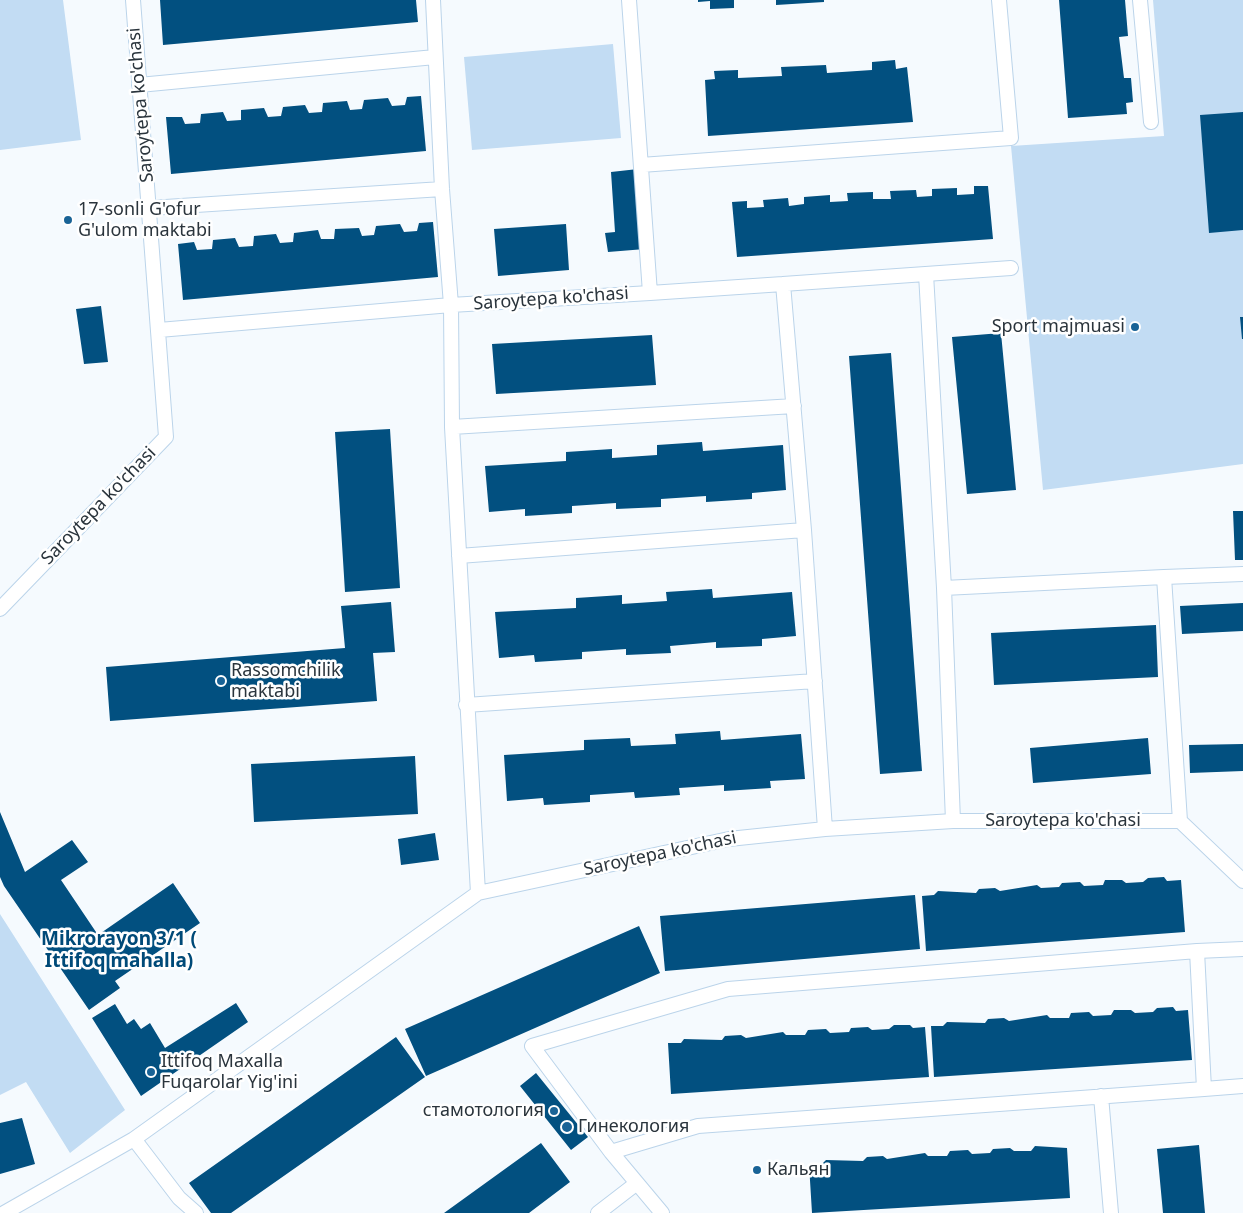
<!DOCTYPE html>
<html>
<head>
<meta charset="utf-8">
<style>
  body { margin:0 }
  canvas { display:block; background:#f5fafe }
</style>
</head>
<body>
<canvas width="1243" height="1213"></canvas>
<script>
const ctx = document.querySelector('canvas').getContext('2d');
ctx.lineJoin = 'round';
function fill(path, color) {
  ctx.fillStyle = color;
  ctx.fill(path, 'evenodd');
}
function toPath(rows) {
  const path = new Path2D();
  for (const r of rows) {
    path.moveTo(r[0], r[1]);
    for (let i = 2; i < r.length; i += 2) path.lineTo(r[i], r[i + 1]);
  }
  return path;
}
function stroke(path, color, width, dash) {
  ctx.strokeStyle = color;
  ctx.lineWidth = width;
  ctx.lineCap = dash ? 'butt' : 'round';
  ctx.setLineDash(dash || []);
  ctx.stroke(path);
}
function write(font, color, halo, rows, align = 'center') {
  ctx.font = font + ' "Noto Sans",sans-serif';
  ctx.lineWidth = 5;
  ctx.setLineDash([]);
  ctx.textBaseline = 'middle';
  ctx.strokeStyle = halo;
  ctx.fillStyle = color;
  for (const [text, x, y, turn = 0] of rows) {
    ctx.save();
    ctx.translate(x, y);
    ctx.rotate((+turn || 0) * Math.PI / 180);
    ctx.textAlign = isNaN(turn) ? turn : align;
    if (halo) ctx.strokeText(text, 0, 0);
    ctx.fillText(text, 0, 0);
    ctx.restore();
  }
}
fill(toPath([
  [0,0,63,0,81,140,0,150],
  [1153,0,1243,0,1243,464,1043,490,1011,146,1164,136],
  [613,44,621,138,472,150,464,57],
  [0,914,125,1110,70,1153,26,1082,0,1095]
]), '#c2dcf3');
fill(toPath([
  [160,0,416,0,418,22,163,45],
  [698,0,734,0,734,8,710,9,710,1,698,2],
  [776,0,824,0,824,2,776,5],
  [1059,0,1125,0,1128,36,1119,37,1124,78,1131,78,1133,102,1126,103,1127,114,1068,118],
  [895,60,896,69,907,67,913,122,708,136,705,80,715,79,714,71,738,70,738,78,782,76,781,67,826,65,827,73,872,70,872,62],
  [421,96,426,151,171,174,166,117,182,117,185,124,200,123,201,114,223,112,227,121,241,120,241,110,264,108,268,117,281,116,283,107,305,105,309,113,322,112,323,103,347,101,350,110,362,109,364,100,388,98,392,106,405,105,407,97],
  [1243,112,1243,230,1209,233,1200,115],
  [638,169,645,249,608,252,605,233,615,232,611,172],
  [974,186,988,186,993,239,737,257,732,202,747,201,747,208,764,207,763,200,788,198,789,206,804,204,804,197,830,195,830,202,848,201,847,193,873,192,873,199,891,199,890,191,916,190,917,197,932,196,932,189,957,188,957,195,974,194],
  [433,222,438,277,183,300,178,244,194,242,197,250,212,249,213,240,235,238,239,247,253,246,254,236,276,234,280,243,293,242,294,233,318,230,321,239,334,239,335,229,359,228,362,236,374,235,376,226,400,224,404,232,417,231,419,223],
  [566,224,569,270,498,276,494,229],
  [101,306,108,362,84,364,76,309],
  [1240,317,1243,317,1243,339,1242,339],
  [1001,333,1016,490,967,494,952,337],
  [652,335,656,385,496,394,492,344],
  [891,353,922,771,880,774,849,356],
  [390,429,400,588,345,592,335,432],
  [702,442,703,451,783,445,786,490,752,493,752,499,706,502,706,496,661,499,661,507,616,509,616,503,572,506,572,513,525,516,525,509,489,512,485,466,566,461,566,452,612,449,612,458,657,455,657,445],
  [1233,511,1243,511,1243,560,1235,560],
  [712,589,713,598,792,592,796,636,762,639,762,646,716,648,716,642,670,646,671,653,626,655,626,649,582,652,582,659,535,662,534,655,499,658,495,612,576,608,576,598,622,595,622,604,667,601,666,592],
  [391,602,395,652,373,653,377,701,110,721,106,667,345,648,341,606],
  [1243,603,1243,631,1182,634,1180,606],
  [1156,625,1158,677,994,685,991,633],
  [720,731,721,740,801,734,805,779,770,781,771,788,724,791,724,785,679,788,680,795,635,798,634,792,590,795,590,802,544,805,543,798,507,801,504,755,584,750,584,740,630,738,631,746,676,744,675,734],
  [1148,738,1151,774,1033,783,1030,748],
  [1243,744,1243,771,1190,773,1189,745],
  [415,756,418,814,254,822,251,764],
  [0,812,25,872,72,840,88,862,61,880,98,935,173,883,200,923,115,981,120,988,89,1010,4,886,0,877],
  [435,833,439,860,401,865,398,839],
  [1164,877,1167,881,1181,880,1185,932,926,951,922,896,934,895,938,891,976,893,979,889,995,888,1000,891,1037,885,1041,888,1059,887,1062,883,1080,882,1084,886,1103,885,1105,880,1122,880,1126,883,1143,882,1148,878],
  [915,895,920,949,665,971,660,916],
  [639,926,660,973,426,1076,405,1029],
  [236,1003,248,1022,141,1096,92,1018,115,1004,127,1024,134,1019,141,1029,150,1023,165,1048],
  [1173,1007,1176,1011,1188,1010,1192,1060,934,1077,931,1026,943,1026,947,1022,985,1023,988,1019,1004,1018,1009,1021,1047,1015,1050,1018,1069,1018,1071,1013,1089,1012,1093,1016,1111,1015,1114,1010,1131,1010,1135,1013,1153,1012,1157,1008],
  [894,1025,910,1025,913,1028,925,1027,929,1077,671,1094,668,1043,681,1043,684,1039,722,1040,725,1036,741,1035,746,1038,783,1032,786,1035,805,1035,808,1030,826,1029,830,1033,849,1032,851,1028,868,1027,872,1030,889,1029],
  [396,1037,425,1077,231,1213,211,1213,189,1183],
  [536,1073,588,1137,571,1150,520,1086],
  [22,1118,35,1164,0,1174,0,1123],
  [541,1143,570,1182,529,1213,444,1213],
  [1199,1145,1205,1213,1163,1213,1157,1149],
  [1035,1146,1067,1148,1070,1198,812,1213,809,1164,822,1164,826,1160,863,1161,867,1157,883,1156,887,1159,925,1153,928,1156,947,1156,950,1151,968,1150,972,1154,990,1153,993,1149,1010,1148,1014,1151,1031,1151]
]), '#025080');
const service = toPath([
  [433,0,442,189,451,305,452,427,478,893],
  [1140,0,1151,122],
  [139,85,435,57],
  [641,165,1011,138,999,0],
  [150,208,442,189],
  [926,274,944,588,953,821],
  [650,293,783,284],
  [159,330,451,305,650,293,629,0],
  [452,427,794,406],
  [459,556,804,530],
  [1164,577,1243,574],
  [944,588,1164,577,1180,821],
  [0,609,166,437,133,0],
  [466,705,815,681],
  [825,829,804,530,783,284,1011,268],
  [1197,951,1243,949],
  [1204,1089,1243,1086],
  [1101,1096,1111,1213],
  [134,1139,478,893,729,839,825,829,953,821,1180,821,1243,881],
  [611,1152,698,1126,1204,1089,1197,951,728,989,532,1046,611,1152,662,1213],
  [4,1213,134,1139,179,1198,196,1213],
  [598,1213,637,1183]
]);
stroke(service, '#bbd4ea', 16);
stroke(service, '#fff', 14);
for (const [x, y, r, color] of [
  [68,220,5,"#196396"],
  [1135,327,5,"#196396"],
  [221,681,5,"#196396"],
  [151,1072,5,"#196396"],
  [554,1111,5,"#196396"],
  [567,1127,6,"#196396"],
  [757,1170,5,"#196396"]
]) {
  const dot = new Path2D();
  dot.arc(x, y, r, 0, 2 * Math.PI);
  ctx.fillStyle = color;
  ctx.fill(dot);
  stroke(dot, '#fff', 2);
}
write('18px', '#2a343c', '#fff', [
  ["Saroytepa ko'chasi",141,105,-95],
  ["Saroytepa ko'chasi",551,299,-4],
  ["Saroytepa ko'chasi",99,506,-46],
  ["Saroytepa ko'chasi",1063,821],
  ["Saroytepa ko'chasi",660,854,-12]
]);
write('18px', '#2a343c', '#fff', [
  ["17-sonli G'ofur",78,210],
  ["G'ulom maktabi",78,231],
  ["Sport majmuasi",1125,327,"right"],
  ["Rassomchilik",231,671],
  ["maktabi",231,692],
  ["Ittifoq Maxalla",161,1062],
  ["Fuqarolar Yig'ini",161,1083],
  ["стамотология",544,1111,"right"],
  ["Гинекология",578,1127],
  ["Кальян",767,1170]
], 'left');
write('bold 19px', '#004a78', '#fff', [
  ["Mikrorayon 3/1 (",119,940],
  ["Ittifoq mahalla)",119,962]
]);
</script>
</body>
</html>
